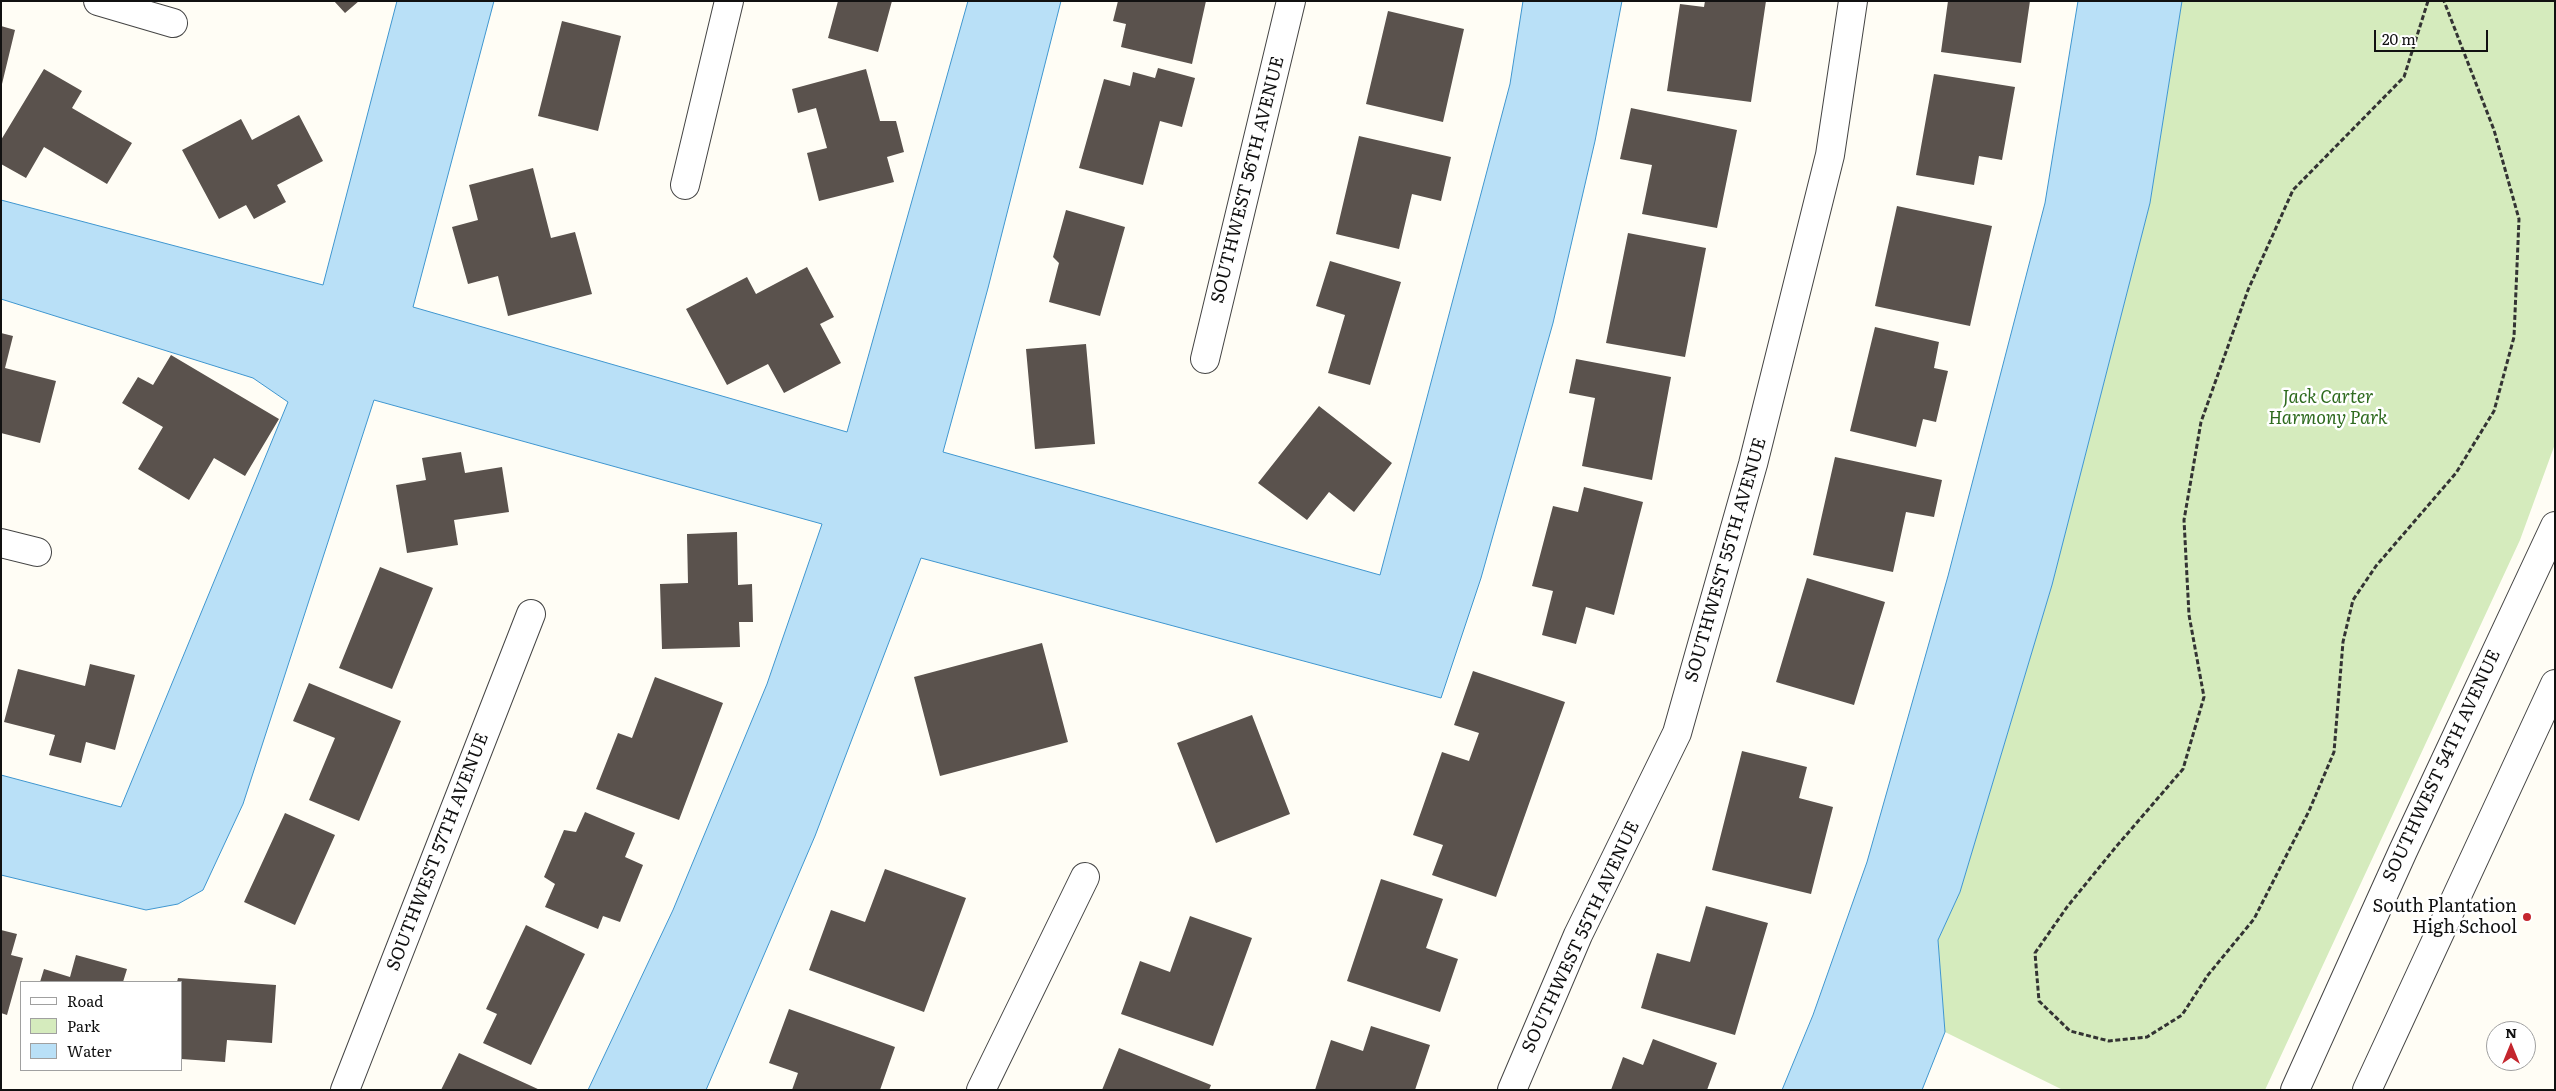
<!DOCTYPE html>
<html>
<head>
<meta charset="utf-8">
<style>
  body { margin:0 }
  #map { position:relative; width:2556px; height:1091px; overflow:hidden; background:#fffdf5; font-family:Literata,serif }
  canvas { display:block }
  .frame { position:absolute; inset:0; border:2px solid #111; pointer-events:none }
  .legend { position:absolute; left:20px; top:981px; width:162px; height:90px; box-sizing:border-box; background:#fff; border:1px solid #a0a0a0; margin:0; padding:6px 9px; list-style:none; font-size:15px; color:#111 }
  .legend li { display:flex; align-items:center; gap:10px; height:25px }
  .legend b { width:25px; border:1px solid #a0a0a0 }
  .north { position:absolute; left:2486px; top:1021px; width:50px; height:50px; box-sizing:border-box; background:#fff; border:1px solid #a0a0a0; border-radius:50%; rotate:0deg; font-size:14px; font-weight:700; line-height:20px; text-align:center; color:#111 }
  .north::after { content:''; display:block; margin:auto; width:18px; height:22px; background:#c4262e; clip-path:polygon(50% 0,100% 100%,50% 72%,0 100%) }
  .scale { position:absolute; left:2374px; top:30px; width:114px; height:22px; box-sizing:border-box; border:2px solid #111; border-top:0; padding-left:6px; font-size:15px; line-height:18px; white-space:nowrap; color:#111; -webkit-text-stroke:4px #fff; paint-order:stroke }
</style>
</head>
<body>
<div id="map">
<canvas width="2556" height="1091"></canvas>
<div class="frame"></div>
<ul class="legend">
<li><b style="height:6px;background:#fff"></b>Road</li>
<li><b style="height:14px;background:#d5ebbd"></b>Park</li>
<li><b style="height:14px;background:#b9e0f7"></b>Water</li>
</ul>
<div class="north">N</div>
<div class="scale">20 m</div>
</div>
<script>
const ctx = document.querySelector('canvas').getContext('2d');
ctx.lineJoin = 'round';
function fill(path, color) {
  ctx.fillStyle = color;
  ctx.fill(path, 'evenodd');
}
function toPath(rows) {
  const path = new Path2D();
  for (const r of rows) {
    path.moveTo(r[0], r[1]);
    for (let i = 2; i < r.length; i += 2) path.lineTo(r[i], r[i + 1]);
  }
  return path;
}
function stroke(path, color, width, dash) {
  ctx.strokeStyle = color;
  ctx.lineWidth = width;
  ctx.lineCap = dash ? 'butt' : 'round';
  ctx.setLineDash(dash || []);
  ctx.stroke(path);
}
function write(font, color, halo, rows, align = 'center') {
  ctx.font = font + ' Literata,serif';
  ctx.lineWidth = 5;
  ctx.setLineDash([]);
  ctx.textBaseline = 'middle';
  ctx.strokeStyle = halo;
  ctx.fillStyle = color;
  for (const [text, x, y, turn = 0] of rows) {
    ctx.save();
    ctx.translate(x, y);
    ctx.rotate((+turn || 0) * Math.PI / 180);
    ctx.textAlign = isNaN(turn) ? turn : align;
    if (halo) ctx.strokeText(text, 0, 0);
    ctx.fillText(text, 0, 0);
    ctx.restore();
  }
}
fill(toPath([
  [2182,1,2555,1,2555,444,2520,540,2265,1090,2063,1090,1945,1032,1938,940,1960,892,2052,585,2150,203]
]), '#d5ebbd');
const water = toPath([
  [397,1,494,1,413,307,847,432,968,1,1061,1,988,288,943,452,1380,575,1510,84,1523,1,1622,1,1595,141,1553,323,1481,578,1441,698,921,558,815,836,706,1090,588,1090,673,910,767,684,822,524,374,400,243,804,203,890,178,904,146,910,1,875,1,775,121,807,288,402,253,378,1,299,1,200,323,285,397,1],
  [2078,1,2182,1,2150,203,2052,585,1960,892,1938,940,1945,1032,1922,1090,1782,1090,1813,1015,1867,862,1948,576,2045,203,2078,1]
]);
fill(water, '#b9e0f7');
stroke(water, '#3f96cf', 1);
fill(toPath([
  [334,1,359,1,345,13],
  [838,1,892,1,878,52,828,38],
  [1118,1,1206,1,1192,64,1121,47,1126,24,1113,21],
  [1705,1,1766,1,1751,102,1667,91,1680,4,1704,7],
  [1948,1,2030,1,2021,63,1941,52],
  [1388,11,1464,29,1443,122,1366,104],
  [562,21,621,36,598,131,538,116],
  [1,26,15,30,2,84,1,84],
  [1158,68,1195,78,1182,127,1160,121,1143,185,1079,168,1104,79,1130,86,1133,72,1155,78],
  [44,69,82,91,72,108,132,143,107,184,44,147,26,178,1,164,1,140],
  [866,69,880,121,896,121,904,152,887,157,894,182,819,201,807,153,827,148,816,108,798,113,792,89],
  [1934,74,2015,87,2002,160,1979,156,1974,185,1916,175],
  [1631,108,1737,130,1717,228,1642,214,1652,165,1620,159],
  [299,115,323,161,277,185,286,202,254,219,246,205,219,219,182,150,241,119,252,140],
  [1359,136,1451,157,1441,201,1412,194,1399,249,1336,234],
  [533,168,551,238,575,232,592,294,508,316,498,276,468,284,452,227,478,220,469,185],
  [1897,206,1992,226,1970,326,1875,306],
  [1066,210,1125,227,1100,316,1049,302,1059,263,1053,257],
  [1628,233,1706,248,1685,357,1606,343],
  [1330,261,1401,282,1370,385,1328,373,1345,315,1316,306],
  [807,267,834,317,820,324,841,363,784,393,768,364,727,385,686,309,747,277,756,294],
  [1875,327,1939,342,1934,368,1948,371,1936,422,1923,419,1916,447,1850,431],
  [1,333,13,336,5,368,56,381,40,443,1,433],
  [1086,344,1095,444,1035,449,1026,349],
  [171,355,279,419,245,476,214,458,189,500,138,469,163,427,122,403,138,377,153,385],
  [1576,359,1671,377,1652,480,1582,466,1595,398,1569,393],
  [1319,406,1392,463,1354,512,1329,492,1307,520,1258,483],
  [461,452,465,473,502,467,509,512,454,520,458,545,407,553,396,485,426,480,422,458],
  [1835,457,1942,480,1934,517,1906,512,1893,572,1813,555],
  [1584,487,1643,502,1614,615,1586,607,1576,644,1542,635,1553,591,1532,586,1553,506,1578,512],
  [737,532,738,585,752,584,753,622,739,622,740,647,662,649,660,584,688,583,687,534],
  [380,567,433,588,392,689,339,668],
  [1807,578,1885,602,1854,705,1776,682],
  [1042,643,1068,742,940,776,914,677],
  [90,664,135,675,115,750,86,742,81,763,49,755,55,735,4,722,18,669,85,686],
  [1473,671,1565,702,1496,897,1432,875,1443,845,1413,835,1442,752,1469,761,1479,733,1454,725],
  [655,677,723,703,679,820,596,789,618,733,632,738],
  [309,683,401,721,359,821,309,800,335,738,293,721],
  [1252,715,1290,814,1216,843,1177,743],
  [1742,751,1807,767,1799,798,1833,807,1811,894,1712,870],
  [585,812,635,833,625,857,643,865,620,922,603,916,598,929,545,907,555,884,544,877,564,830,576,832],
  [285,813,335,835,295,925,244,902],
  [885,869,966,898,924,1012,809,970,831,910,865,922],
  [1381,879,1443,899,1426,948,1458,959,1440,1012,1347,981],
  [1706,906,1768,923,1735,1035,1641,1008,1657,953,1690,962],
  [1190,916,1252,938,1213,1046,1121,1014,1140,961,1170,972],
  [526,925,585,954,531,1065,483,1043,497,1014,486,1009],
  [1,930,17,934,11,955,23,958,7,1015,1,1013],
  [76,955,127,969,123,982,40,982,44,969,70,977],
  [178,978,276,985,272,1043,227,1040,225,1062,181,1059,181,982,177,982],
  [789,1009,895,1047,880,1090,792,1090,798,1073,769,1063],
  [1371,1026,1430,1045,1415,1090,1315,1090,1331,1040,1363,1051],
  [1653,1039,1717,1063,1707,1090,1611,1090,1623,1057,1643,1065],
  [1119,1048,1211,1085,1209,1090,1102,1090],
  [459,1053,540,1090,441,1090]
]), '#5a524d');
const minor = toPath([
  [98,1,173,23],
  [685,185,729,1],
  [1205,359,1291,1],
  [1,543,37,552],
  [345,1090,531,614],
  [981,1090,1085,877],
  [1512,1090,1578,935,1677,733,1753,464,1830,155,1853,1],
  [2295,1090,2403,851,2555,526],
  [2367,1090,2555,684]
]);
stroke(minor, '#444', 30);
stroke(toPath([
  [2428,1,2404,77,2293,190,2248,290,2201,422,2184,520,2189,615,2204,697,2183,769,2115,848,2067,907,2035,953,2039,1001,2070,1031,2109,1041,2147,1037,2182,1015,2208,975,2254,919,2309,811,2334,752,2343,642,2353,600,2376,566,2456,473,2494,411,2514,337,2519,219,2494,130,2444,1]
]), '#333', 3, [5, 2.5]);
stroke(minor, '#fff', 28);
for (const [x, y, r, color] of [
  [2527,917,5,"#c4262e"]
]) {
  const dot = new Path2D();
  dot.arc(x, y, r, 0, 2 * Math.PI);
  ctx.fillStyle = color;
  ctx.fill(dot);
  stroke(dot, '#fff', 2);
}
write('18px', '#111', '#fff', [
  ["SOUTHWEST 56TH AVENUE",1248,180,-76],
  ["SOUTHWEST 55TH AVENUE",1726,560,-74],
  ["SOUTHWEST 54TH AVENUE",2442,766,-65],
  ["SOUTHWEST 57TH AVENUE",438,852,-69],
  ["SOUTHWEST 55TH AVENUE",1581,937,-65]
]);
write('italic 18px', '#2f6b1f', '#fff', [
  ["Jack Carter",2328,398],
  ["Harmony Park",2328,419]
]);
write('18px', '#111', '#fff', [
  ["South Plantation",2517,907],
  ["High School",2517,928]
], 'right');
</script>
</body>
</html>
